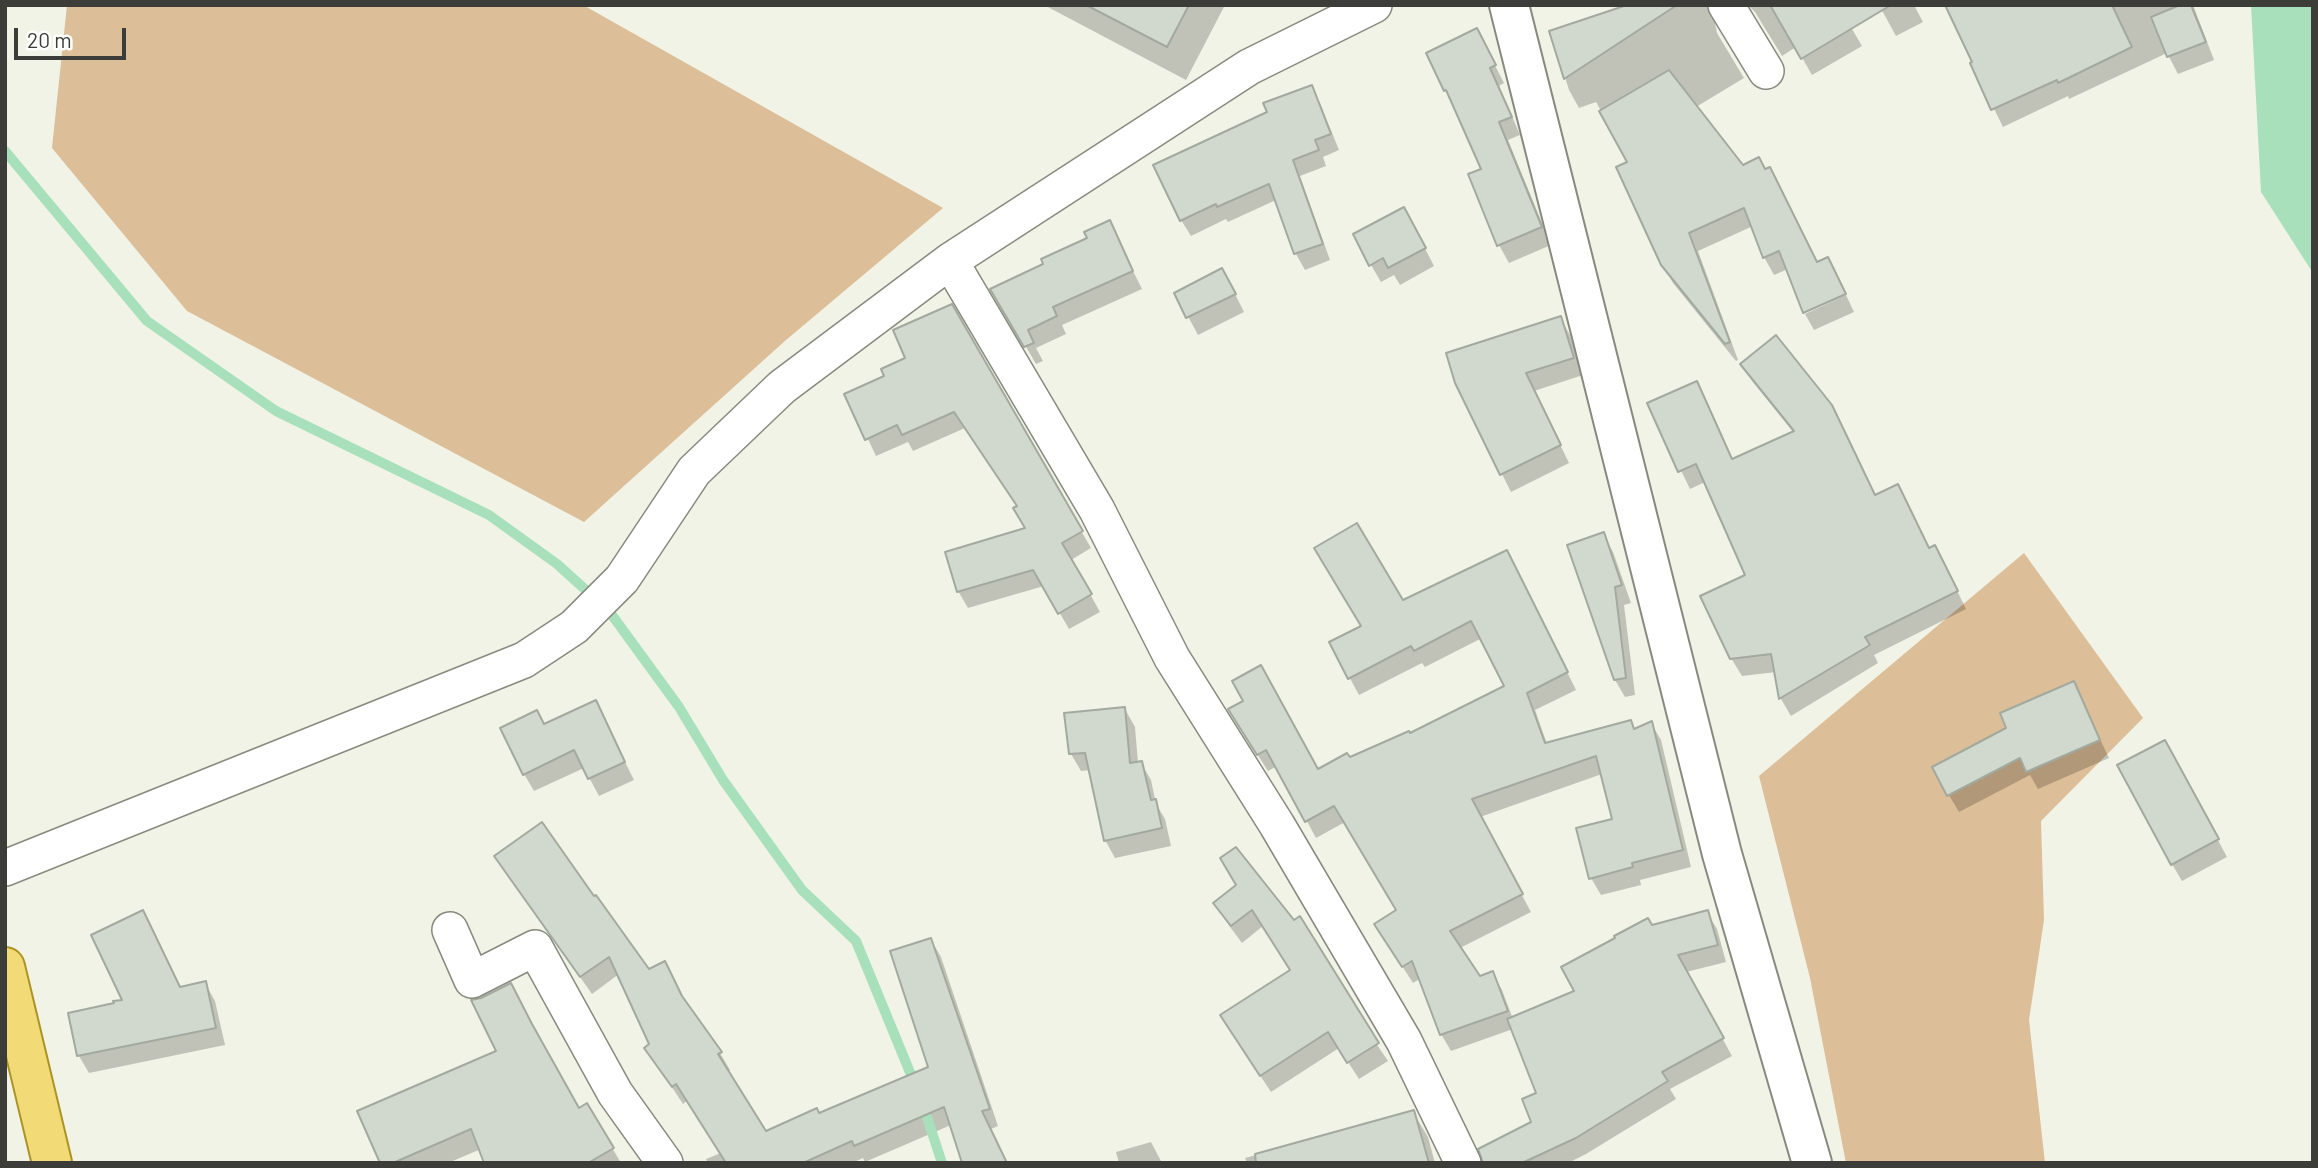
<!DOCTYPE html>
<html>
<head>
<meta charset="utf-8">
<style>
  body { margin:0 }
  #map { position:relative; width:2318px; height:1168px; overflow:hidden; background:#f1f3e6; font-family:Barlow,sans-serif }
  canvas { display:block }
  .frame { position:absolute; inset:0; border:7px solid #3c3d38; pointer-events:none }
  .scale { position:absolute; left:14px; top:28px; width:112px; height:32px; box-sizing:border-box; border:4px solid #3c3d38; border-top:0; padding-left:9px; font-size:21px; line-height:24px; white-space:nowrap; color:#3c3d38; -webkit-text-stroke:5px #fefffc; paint-order:stroke }
</style>
</head>
<body>
<div id="map">
<canvas width="2318" height="1168"></canvas>
<div class="frame"></div>
<div class="scale">20 m</div>
</div>
<script>
const ctx = document.querySelector('canvas').getContext('2d');
ctx.lineJoin = 'round';
function fill(path, color) {
  ctx.fillStyle = color;
  ctx.fill(path, 'evenodd');
}
function toPath(rows) {
  const path = new Path2D();
  for (const r of rows) {
    path.moveTo(r[0], r[1]);
    for (let i = 2; i < r.length; i += 2) path.lineTo(r[i], r[i + 1]);
  }
  return path;
}
function stroke(path, color, width, dash) {
  ctx.strokeStyle = color;
  ctx.lineWidth = width;
  ctx.lineCap = dash ? 'butt' : 'round';
  ctx.setLineDash(dash || []);
  ctx.stroke(path);
}
fill(toPath([
  [67,5,583,5,943,208,786,340,584,522,187,311,52,148],
  [2024,553,2143,718,2041,821,2044,920,2029,1020,2045,1163,1846,1163,1810,978,1759,776]
]), '#dcbe98');
fill(toPath([
  [2251,5,2313,5,2313,273,2261,192]
]), '#a8e0bc');
fill(toPath([
  [1044,5,1225,5,1186,80],
  [1632,5,1726,5,1718,13,1715,23,1717,33,1744,78,1696,107,1817,264,1837,277,1788,269,1774,275,1764,257,1753,226,1698,251,1738,360,1736,361,1673,283,1662,264,1630,163,1596,102,1579,108,1569,90,1551,32],
  [1748,5,1838,5,1862,46,1812,75,1796,47,1782,56,1755,12],
  [1879,5,1914,5,1923,22,1896,36],
  [1947,5,2193,5,2214,60,2178,74,2167,53,2069,99,2068,96,2003,127,1972,64,1974,63],
  [1486,48,1504,83,1499,86,1520,135,1508,140,1551,245,1509,263,1499,245,1470,175,1483,170],
  [1311,87,1320,103,1339,150,1323,157,1326,166,1300,176,1330,260,1305,270,1296,254,1276,200,1228,222,1226,219,1191,236,1181,220,1269,113],
  [1109,223,1142,289,1062,325,1066,334,1036,348,1043,361,1036,364,993,290,1046,264,1090,239],
  [1414,227,1434,266,1400,285,1394,275,1381,282,1371,265],
  [1232,288,1244,312,1198,335,1176,294],
  [1846,295,1854,312,1814,330,1805,314],
  [951,306,1091,548,1071,560,1100,612,1069,629,1044,586,968,608,958,591,1028,529,1018,507,965,428,913,451,908,442,876,456,847,395,886,377,908,359],
  [1560,318,1570,335,1583,375,1534,391,1569,463,1511,492,1456,382],
  [1743,364,1944,564,1966,609,1874,655,1878,663,1791,716,1781,699,1776,672,1742,676,1731,658,1747,576,1705,482,1690,489,1649,404,1696,383,1733,460,1794,433,1753,382],
  [1603,534,1613,552,1631,603,1624,605,1635,695,1625,697,1615,680],
  [1516,569,1576,690,1535,710,1547,744,1631,722,1635,730,1651,723,1661,740,1691,867,1640,880,1641,885,1601,895,1591,878,1614,820,1602,774,1480,817,1531,912,1460,948,1479,978,1492,973,1502,990,1513,1019,1576,992,1652,927,1707,912,1717,929,1726,962,1686,972,1732,1056,1670,1089,1676,1099,1586,1154,1568,1163,1494,1163,1534,1123,1539,1094,1513,1029,1451,1051,1441,1034,1421,978,1413,983,1386,941,1398,910,1345,822,1316,838,1277,766,1268,771,1240,727,1318,771,1409,735,1507,687,1482,638,1425,667,1422,663,1359,695,1331,643,1403,602],
  [2073,683,2109,758,2038,789,2030,775,1959,812,1949,795,2009,729],
  [595,702,634,780,599,796,584,768,534,791,524,774,544,726],
  [1125,709,1135,727,1138,763,1141,763,1151,780,1156,804,1165,819,1171,846,1115,858,1105,840,1090,770,1081,771,1071,754],
  [2175,760,2227,857,2182,881,2172,864],
  [496,857,648,971,686,1006,720,1053,730,1070,728,1072,766,1133,819,1115,930,1068,931,940,941,957,998,1126,991,1129,1007,1163,964,1163,951,1125,865,1162,863,1158,852,1163,708,1163,706,1159,721,1153,688,1100,683,1104,646,1048,651,1044,619,974,592,994],
  [1238,886,1294,922,1388,1061,1359,1079,1339,1048,1271,1092,1232,1033,1291,971,1263,926,1242,943,1225,920,1215,903],
  [143,913,180,989,205,983,215,1001,225,1045,89,1073,79,1056,70,1014,124,1001],
  [542,1045,579,1110,587,1105,621,1163,486,1163,481,1149,448,1163,381,1163],
  [1413,1112,1428,1137,1435,1163,1247,1163,1245,1158],
  [1151,1142,1162,1163,1119,1163,1116,1152]
]), '#0003');
stroke(toPath([
  [5,151,147,321,276,411,489,515,557,564,609,611,679,707,723,780,802,890,856,941,916,1087],
  [922,1102,942,1163]
]), '#a8e0bc', 10);
const building = toPath([
  [1086,5,1189,5,1167,47,1086,5],
  [1627,5,1677,5,1564,79,1549,31,1627,5],
  [1770,5,1891,5,1801,59,1770,5],
  [1945,5,2112,5,2132,47,2058,83,2057,80,1991,110,1970,63,1972,62,1945,5],
  [2180,5,2191,5,2206,42,2167,57,2151,17,2180,5],
  [1477,28,1496,65,1490,68,1512,117,1499,122,1542,227,1497,246,1468,174,1481,169,1446,90,1444,91,1426,53,1477,28],
  [1669,70,1743,165,1759,157,1765,169,1770,167,1817,262,1828,257,1846,294,1803,313,1779,251,1763,258,1744,208,1689,233,1730,342,1725,344,1661,265,1616,167,1627,162,1599,111,1669,70],
  [1312,85,1331,134,1315,140,1319,150,1293,160,1323,244,1294,254,1269,184,1217,207,1216,204,1180,221,1153,165,1267,112,1263,103,1312,85],
  [1404,207,1426,248,1388,268,1383,258,1369,266,1353,234,1404,207],
  [1110,220,1133,271,1053,307,1057,316,1028,330,1034,343,1024,347,990,289,1043,264,1041,259,1087,238,1084,232,1110,220],
  [1222,268,1236,294,1186,318,1174,293,1222,268],
  [952,304,1083,531,1062,543,1092,594,1058,614,1033,570,957,592,945,552,1025,528,1013,508,1017,506,954,412,902,435,897,425,865,440,844,394,884,376,881,369,905,358,893,330,952,304],
  [1561,316,1574,358,1526,373,1561,445,1500,475,1455,383,1446,353,1561,316],
  [1776,335,1832,405,1875,495,1898,484,1929,548,1935,545,1958,591,1865,637,1870,645,1779,699,1771,654,1730,659,1700,596,1745,575,1696,464,1678,472,1647,403,1697,381,1732,459,1794,431,1740,364,1776,335],
  [1357,523,1403,600,1507,550,1568,672,1527,693,1545,743,1631,720,1634,729,1652,721,1683,850,1632,863,1633,867,1589,879,1576,828,1612,819,1596,756,1472,799,1523,894,1450,931,1480,976,1493,971,1508,1011,1440,1035,1412,961,1402,967,1374,924,1396,910,1334,806,1305,822,1266,750,1257,755,1228,709,1243,701,1232,681,1261,665,1318,769,1347,753,1350,757,1409,731,1410,733,1504,686,1471,621,1414,651,1411,646,1348,679,1329,642,1361,626,1314,548,1357,523],
  [1604,532,1622,585,1615,587,1626,678,1614,680,1567,545,1604,532],
  [2074,681,2100,740,2026,772,2020,758,1947,796,1932,767,2006,728,2000,713,2074,681],
  [596,700,625,762,588,779,574,750,523,775,500,728,537,710,544,724,596,700],
  [1125,707,1130,763,1142,761,1151,800,1156,799,1162,828,1104,841,1085,753,1069,754,1064,713,1125,707],
  [2165,740,2219,839,2171,865,2117,765,2165,740],
  [542,822,594,896,596,895,649,969,665,961,682,996,722,1052,718,1054,766,1131,817,1108,819,1113,928,1067,890,951,931,938,990,1109,982,1111,1007,1163,962,1163,944,1107,854,1146,852,1141,803,1163,726,1163,676,1084,672,1087,644,1048,649,1044,609,957,580,977,494,856,542,822],
  [1236,847,1294,920,1300,916,1379,1043,1347,1063,1328,1032,1260,1076,1220,1015,1290,970,1252,910,1231,926,1213,903,1236,885,1220,858,1236,847],
  [143,910,180,987,206,981,216,1028,77,1056,68,1013,114,1003,113,1001,122,1000,91,935,143,910],
  [1708,910,1718,945,1678,955,1724,1038,1662,1072,1668,1081,1576,1138,1522,1163,1483,1163,1478,1149,1531,1122,1522,1099,1536,1093,1507,1019,1574,991,1561,967,1615,938,1614,936,1648,918,1652,925,1708,910],
  [511,983,532,1024,579,1108,587,1103,614,1148,588,1163,484,1163,471,1129,393,1163,380,1163,357,1111,496,1051,471,1000,481,998,511,983],
  [1414,1110,1429,1163,1256,1163,1255,1154,1414,1110]
]);
fill(building, '#d1d9ce');
stroke(building, '#a2a99e', 2);
const street = toPath([
  [1726,5,1766,71],
  [950,261,1097,510,1172,658,1277,825,1404,1041,1463,1163],
  [5,868,524,660,574,627,622,579,694,471,782,387,950,261,1249,67,1374,5],
  [450,930,472,980,535,948,615,1093,665,1163]
]);
const secondary = toPath([
  [1509,5,1722,854,1812,1163]
]);
const primary = toPath([
  [5,967,52,1163]
]);
stroke(street, '#888a7f', 38);
stroke(secondary, '#888a7f', 42);
stroke(primary, '#ac9326', 42);
stroke(street, '#fff', 35);
stroke(secondary, '#fff', 38);
stroke(primary, '#f2da77', 38);
</script>
</body>
</html>
